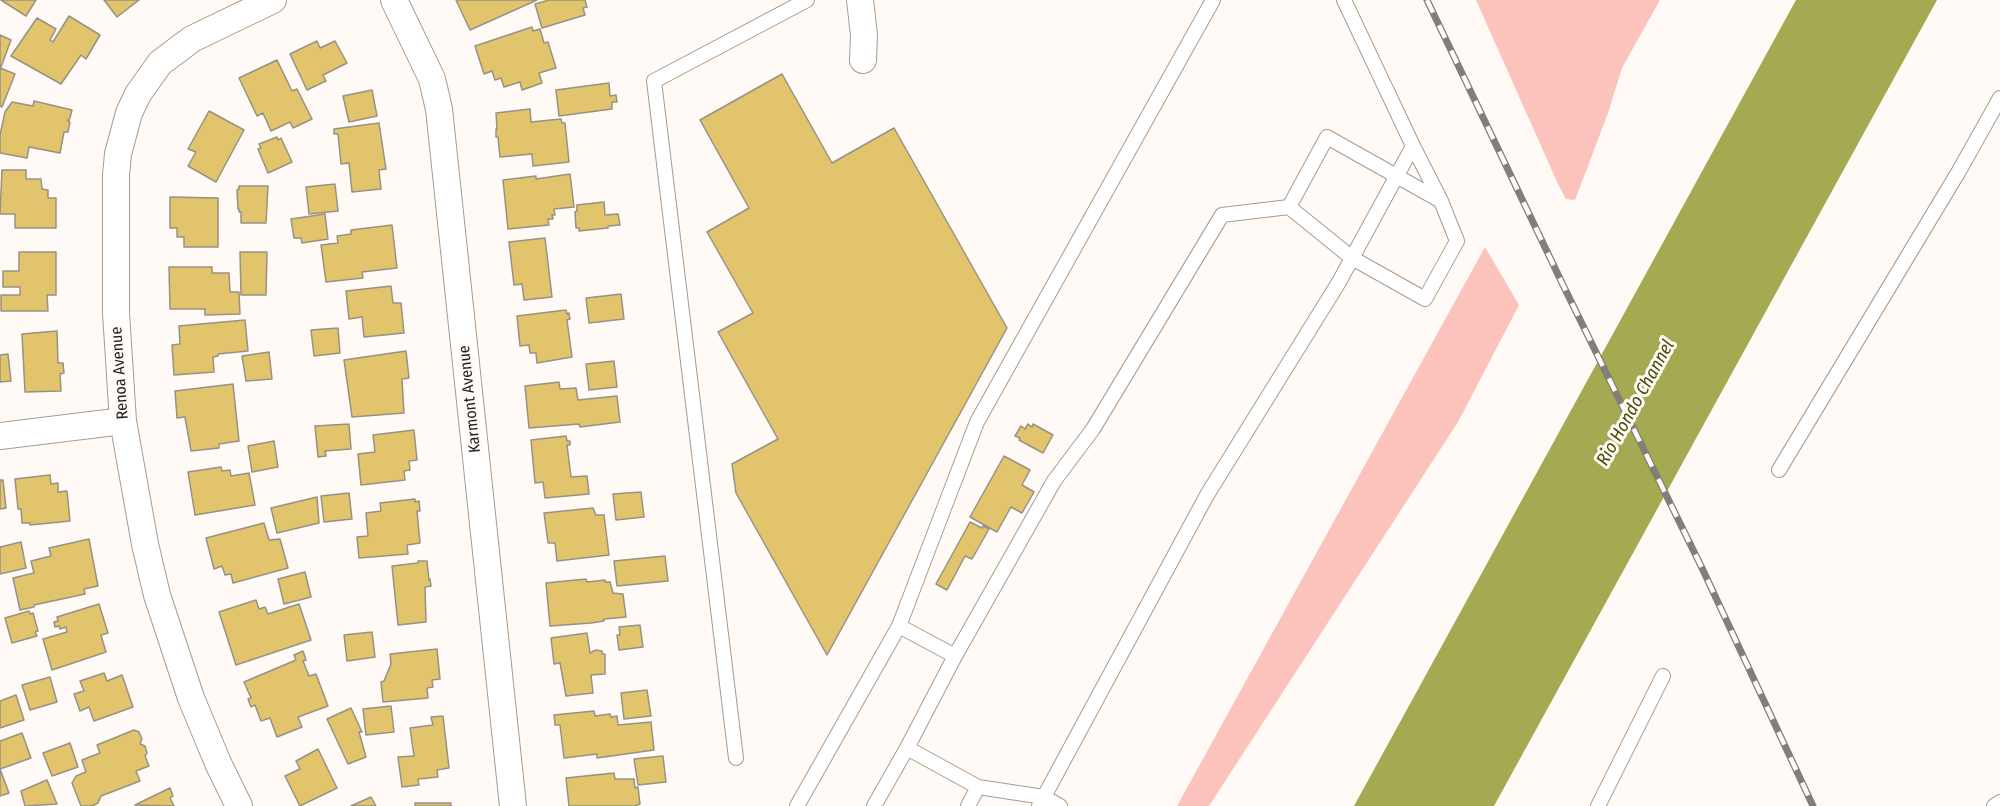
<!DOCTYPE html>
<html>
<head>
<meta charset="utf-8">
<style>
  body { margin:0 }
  canvas { display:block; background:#fffaf5 }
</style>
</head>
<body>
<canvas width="2000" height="806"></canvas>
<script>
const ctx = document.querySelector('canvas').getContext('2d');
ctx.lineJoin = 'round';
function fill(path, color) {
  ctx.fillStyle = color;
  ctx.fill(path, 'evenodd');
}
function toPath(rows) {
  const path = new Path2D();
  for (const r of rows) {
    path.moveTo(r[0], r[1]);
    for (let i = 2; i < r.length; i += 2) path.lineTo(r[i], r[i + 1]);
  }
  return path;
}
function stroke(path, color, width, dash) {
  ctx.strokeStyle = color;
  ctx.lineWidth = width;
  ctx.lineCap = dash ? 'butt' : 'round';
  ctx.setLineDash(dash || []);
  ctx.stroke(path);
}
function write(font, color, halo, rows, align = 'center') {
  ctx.font = font + ' "Fira Sans Condensed",sans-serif';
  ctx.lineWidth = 6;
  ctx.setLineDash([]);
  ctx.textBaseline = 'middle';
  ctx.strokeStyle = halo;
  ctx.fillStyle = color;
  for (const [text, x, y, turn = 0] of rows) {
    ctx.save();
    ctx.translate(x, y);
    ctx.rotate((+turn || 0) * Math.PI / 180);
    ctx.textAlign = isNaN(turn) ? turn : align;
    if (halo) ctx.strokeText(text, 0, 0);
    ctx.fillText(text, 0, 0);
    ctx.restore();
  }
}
fill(toPath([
  [1476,0,1660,0,1622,68,1608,113,1575,200,1566,199,1558,184],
  [1485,247,1519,305,1458,422,1209,806,1177,806]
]), '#fbc3bb');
fill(toPath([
  [1796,0,1937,0,1494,806,1354,806]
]), '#a3aa51');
const building = toPath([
  [1,0,36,0,26,16,1,0],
  [104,0,139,0,117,17,104,0],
  [456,0,537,0,470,30,456,0],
  [549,0,585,0,587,7,583,8,585,15,542,28,535,4,549,0],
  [69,16,100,35,86,59,81,55,61,84,11,56,37,18,56,29,50,40,53,42,69,16],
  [532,27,533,31,540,29,544,43,548,42,556,68,539,73,542,83,522,90,520,82,504,87,501,78,495,80,492,71,484,74,475,46,532,27],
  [0,35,11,40,1,67,0,67,0,35],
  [317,41,320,48,335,41,347,63,323,75,326,81,307,90,290,54,317,41],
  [277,60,292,91,297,89,312,119,293,128,290,122,271,131,263,113,257,116,239,78,277,60],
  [0,68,15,74,2,107,0,106,0,68],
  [782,74,832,163,894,128,1007,328,827,655,736,493,732,464,778,439,718,332,753,313,707,232,749,208,700,120,782,74],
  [609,83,610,96,616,95,617,102,612,102,612,109,559,116,556,90,609,83],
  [372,90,377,116,349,122,343,96,372,90],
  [34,101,72,110,69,121,67,120,70,122,68,132,64,132,60,153,29,147,27,158,0,153,0,135,5,112,12,102,33,106,34,101],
  [530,109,531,122,561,119,562,123,565,123,569,162,533,166,532,154,500,157,498,137,496,137,496,129,497,129,496,113,530,109],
  [209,111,244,130,216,182,188,166,196,152,188,149,209,111],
  [379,123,386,169,379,170,381,189,352,192,349,163,341,164,338,134,334,134,334,129,379,123],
  [277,137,278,140,281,138,292,162,268,173,258,149,261,148,259,144,277,137],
  [2,170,26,170,26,179,41,179,42,189,48,190,48,198,56,198,56,228,15,228,15,214,0,214,2,170],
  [570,174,574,207,554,209,555,215,552,215,553,219,548,219,549,225,508,229,503,180,536,176,536,179,570,174],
  [335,184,338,211,309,214,306,187,335,184],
  [239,186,268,186,266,223,241,223,241,212,239,212,239,209,238,209,237,190,239,189,239,186],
  [170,197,218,198,218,247,184,247,184,237,177,237,177,228,170,228,170,197],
  [604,202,605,215,618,214,620,225,608,226,608,228,579,231,579,228,576,228,575,212,577,211,577,205,604,202],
  [325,214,328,239,302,243,301,238,294,238,291,219,325,214],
  [392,225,397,268,362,272,363,278,326,282,321,245,338,243,337,236,351,234,351,230,392,225],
  [545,238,552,297,524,300,522,284,514,285,509,242,545,238],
  [19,252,56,252,56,295,47,295,48,311,1,311,1,295,20,295,20,287,3,287,3,271,19,271,19,252],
  [240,252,267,252,266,295,241,295,240,252],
  [169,267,212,267,212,273,229,273,230,292,239,292,240,314,205,315,205,309,170,309,169,267],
  [391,286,393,303,401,303,404,333,364,337,362,317,349,319,346,291,391,286],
  [621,294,624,319,589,323,586,298,621,294],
  [566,310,567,314,569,313,570,319,567,320,572,357,537,363,536,353,530,353,529,345,520,346,517,316,566,310],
  [245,320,248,351,218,354,218,356,213,357,214,372,174,375,172,345,180,344,179,326,245,320],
  [338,328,340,353,314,356,311,330,338,328],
  [57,331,58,363,63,363,64,373,60,374,61,391,25,392,22,334,57,331],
  [406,351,409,378,402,379,404,413,352,417,344,360,406,351],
  [269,352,272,379,246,381,242,356,269,352],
  [8,354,11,381,0,382,0,355,8,354],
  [614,361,617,387,589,390,586,364,614,361],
  [559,382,560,389,576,388,578,400,617,396,620,422,580,427,579,424,529,428,525,386,559,382],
  [233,384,239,441,219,444,219,448,191,451,185,417,177,418,175,391,233,384],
  [349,424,351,449,325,451,326,456,318,457,315,426,349,424],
  [1028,424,1032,427,1033,424,1053,435,1043,453,1019,440,1020,438,1015,436,1021,426,1025,429,1028,424],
  [414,430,417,460,409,461,410,470,404,471,405,480,361,485,358,454,375,452,373,435,414,430],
  [566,436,567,441,570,441,570,445,567,445,571,477,587,476,589,494,545,498,543,482,535,483,531,440,566,436],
  [274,441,278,467,252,472,248,446,274,441],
  [1004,456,1030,470,1022,485,1034,492,1022,513,1011,507,997,532,970,517,1004,456],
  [221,467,222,471,230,470,231,476,249,473,255,505,195,515,188,472,221,467],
  [50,475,51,484,58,483,58,492,67,491,70,521,30,525,30,523,22,523,21,509,18,509,15,479,50,475],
  [0,480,3,480,6,508,0,509,0,480],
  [641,492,644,517,616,520,613,494,641,492],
  [349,493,352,519,324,522,321,496,349,493],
  [317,497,319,523,277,533,271,508,317,497],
  [415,499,415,502,419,501,420,511,417,511,420,543,407,545,408,554,359,558,357,537,368,536,366,513,381,511,380,503,415,499],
  [593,508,596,515,604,515,609,555,557,561,555,543,548,543,544,513,593,508],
  [970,522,982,528,983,526,989,529,972,559,965,556,947,590,936,584,970,522],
  [264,523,269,540,280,539,288,568,233,583,231,574,225,575,222,566,214,569,206,538,264,523],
  [89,539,98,586,84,589,85,594,34,605,34,607,20,610,13,578,34,573,31,561,51,556,49,548,89,539],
  [21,542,26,568,0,574,0,547,21,542],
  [665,556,668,581,617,586,614,561,665,556],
  [418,561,427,561,429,580,430,579,431,586,425,587,426,622,398,625,392,566,418,563,418,561],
  [305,572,311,597,284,604,278,579,305,572],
  [586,579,587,582,605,580,605,582,610,582,613,593,623,594,626,617,604,619,604,621,591,623,550,626,546,583,586,579],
  [256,600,259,609,265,607,268,614,299,604,311,640,236,665,219,612,256,600],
  [99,604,108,633,101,635,106,652,52,670,43,639,67,632,66,627,60,629,59,626,55,627,54,622,58,621,57,617,99,604],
  [29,611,30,614,33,613,38,631,35,632,37,636,12,643,5,618,29,611],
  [640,625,643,647,619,650,617,635,620,635,619,627,640,625],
  [372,632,375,657,347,661,344,635,372,632],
  [587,633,590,653,596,650,602,651,602,654,605,654,605,674,591,675,593,693,566,696,560,663,554,664,551,638,587,633],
  [437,649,440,679,432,680,433,687,427,688,428,698,383,702,381,682,384,681,391,664,390,654,437,649],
  [303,651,306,660,303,661,309,676,316,674,328,706,298,717,302,727,277,737,270,718,261,721,255,705,251,707,248,699,251,698,244,682,296,660,294,655,303,651],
  [104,673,107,681,122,675,133,707,94,721,89,707,80,711,74,694,84,691,80,681,104,673],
  [50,677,57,702,30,710,22,685,50,677],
  [647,690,651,716,624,719,621,693,647,690],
  [16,695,24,720,0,728,0,701,16,695],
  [391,706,394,732,366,735,363,709,391,706],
  [351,708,362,732,359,732,366,757,348,764,327,719,351,708],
  [594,711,595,716,610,714,611,717,617,716,618,725,651,722,654,750,597,758,597,754,564,758,560,725,555,725,554,715,594,711],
  [443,716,449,768,437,770,438,777,418,779,419,785,402,787,398,757,414,756,410,728,433,725,431,717,443,716],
  [134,730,139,732,142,739,140,744,145,746,147,753,145,756,149,766,136,771,140,781,101,796,98,803,92,806,81,806,72,783,76,776,86,772,82,760,100,753,97,745,134,730],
  [22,733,31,758,0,769,9,793,0,796,0,741,22,733],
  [70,743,78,767,52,776,43,753,70,743],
  [318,749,337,788,300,806,285,776,300,769,296,761,318,749],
  [663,756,666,782,638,785,634,759,663,756],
  [614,773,615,779,634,779,635,788,638,787,640,804,634,806,569,806,566,778,614,773],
  [47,780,57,804,25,806,21,791,47,780],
  [170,788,173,796,170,798,174,806,135,805,170,788],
  [371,797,376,806,351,806,371,797],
  [415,803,451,803,451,806,415,806,415,803]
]);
fill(building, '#e1c46b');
stroke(building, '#979284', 1.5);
const lane = toPath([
  [1413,146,1441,201],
  [1779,470,1959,171,2000,98],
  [899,626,955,656],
  [907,748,978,787,1044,797,1060,806],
  [736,758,654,81,807,0],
  [797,806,899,626,977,422,1213,0],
  [874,806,907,748,955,656,1054,481,1093,429,1222,215,1289,207,1352,258,1425,299,1457,241,1441,201,1327,137,1289,207],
  [968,806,978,787],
  [1039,806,1207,495,1339,282,1413,146,1344,0],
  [1598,806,1663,676],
  [1994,806,2000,802]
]);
const street = toPath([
  [394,0,432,79,439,109,513,806],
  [860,0,864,35,863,60],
  [0,436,123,421],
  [239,806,218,763,191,698,157,595,145,544,123,421,116,313,116,175,118,154,129,113,138,94,160,63,192,39,273,0]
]);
stroke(lane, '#a79c91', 16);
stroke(street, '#a79c91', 28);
stroke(lane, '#fff', 14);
stroke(street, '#fff', 26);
const rail = toPath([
  [1427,0,1563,285,1702,568,1813,806]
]);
stroke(rail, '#827e79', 7);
stroke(rail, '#fffaf5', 4.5, [14]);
write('16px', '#231f1b', '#fffaf5', [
  ["Renoa Avenue",120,373,-94],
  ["Karmont Avenue",470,399,-96]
]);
write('italic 18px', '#474b04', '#fffaf5', [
  ["Rio Hondo Channel",1636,403,-61]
]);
</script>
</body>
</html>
